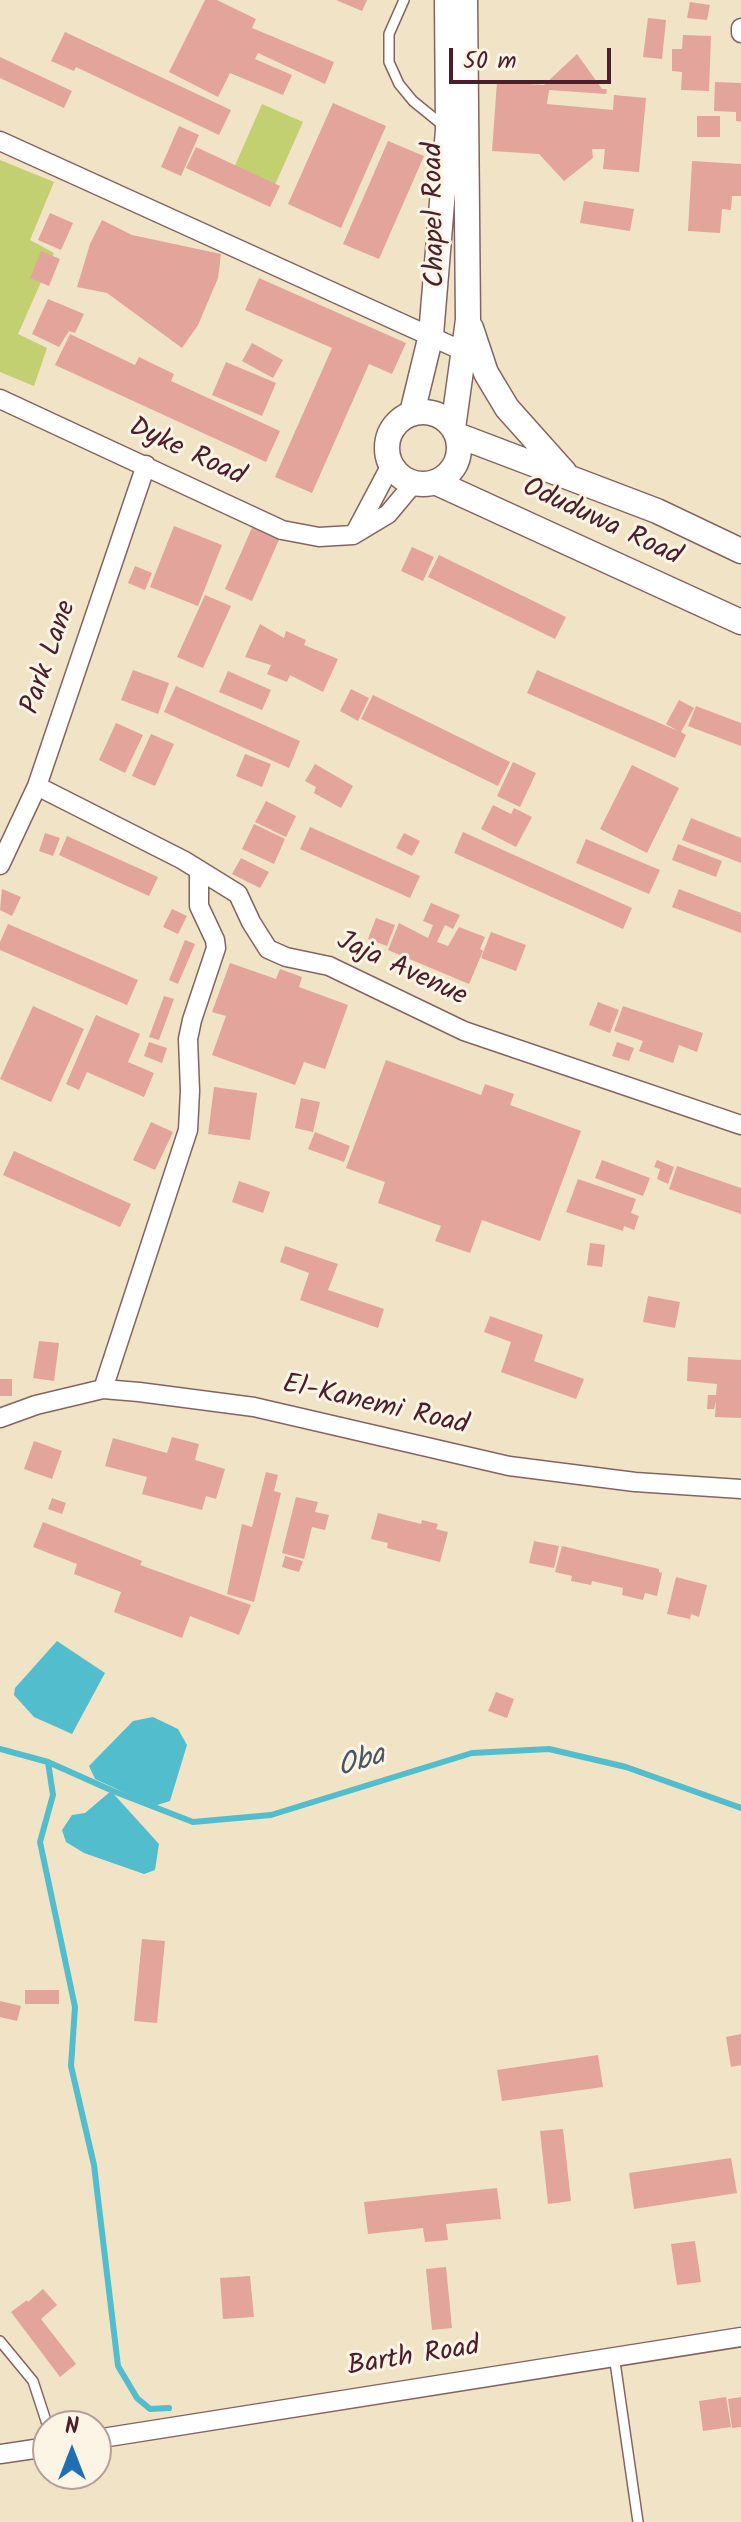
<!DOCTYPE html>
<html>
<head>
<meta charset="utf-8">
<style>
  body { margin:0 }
  #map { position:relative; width:741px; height:2522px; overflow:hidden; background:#f1e3c6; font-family:Kalam,sans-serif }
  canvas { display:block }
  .north { position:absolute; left:32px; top:2410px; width:80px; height:80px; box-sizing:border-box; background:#fcf5e5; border:2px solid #b59f9b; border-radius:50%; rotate:0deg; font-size:22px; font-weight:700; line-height:32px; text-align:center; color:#4a1f2b }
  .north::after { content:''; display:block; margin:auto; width:28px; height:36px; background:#1f6fb2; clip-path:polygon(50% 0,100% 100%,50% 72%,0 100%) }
  .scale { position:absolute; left:449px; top:48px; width:162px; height:36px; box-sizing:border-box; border:4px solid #4a1f2b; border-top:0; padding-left:10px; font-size:24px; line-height:28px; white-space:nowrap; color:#4a1f2b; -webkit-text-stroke:6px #fcf5e5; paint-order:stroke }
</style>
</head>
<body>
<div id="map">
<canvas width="741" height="2522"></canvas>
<div class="north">N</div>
<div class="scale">50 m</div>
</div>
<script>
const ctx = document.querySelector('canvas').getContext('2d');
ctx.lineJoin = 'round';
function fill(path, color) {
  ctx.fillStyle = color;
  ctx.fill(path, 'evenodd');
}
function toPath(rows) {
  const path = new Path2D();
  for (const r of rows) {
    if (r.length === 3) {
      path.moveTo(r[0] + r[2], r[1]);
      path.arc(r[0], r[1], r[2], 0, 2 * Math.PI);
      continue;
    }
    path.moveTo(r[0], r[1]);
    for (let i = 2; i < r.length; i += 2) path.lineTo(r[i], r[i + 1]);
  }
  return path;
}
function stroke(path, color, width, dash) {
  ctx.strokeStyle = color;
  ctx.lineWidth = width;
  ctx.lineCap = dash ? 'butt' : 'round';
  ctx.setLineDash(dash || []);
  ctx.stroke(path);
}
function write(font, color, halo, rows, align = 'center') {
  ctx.font = font + ' Kalam,sans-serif';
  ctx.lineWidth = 6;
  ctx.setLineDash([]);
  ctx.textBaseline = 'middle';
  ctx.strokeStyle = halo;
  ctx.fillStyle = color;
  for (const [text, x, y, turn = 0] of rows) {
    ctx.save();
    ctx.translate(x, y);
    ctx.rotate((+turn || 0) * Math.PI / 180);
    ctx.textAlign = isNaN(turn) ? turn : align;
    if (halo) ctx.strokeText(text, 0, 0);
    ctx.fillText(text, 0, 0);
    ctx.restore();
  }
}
fill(toPath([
  [262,104,303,122,274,187,233,170],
  [0,160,54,182,30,240,54,253,18,334,47,348,34,386,0,372]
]), '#c2d072');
fill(toPath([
  [57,1641,105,1673,72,1734,34,1717,14,1695,15,1688],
  [153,1717,178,1729,187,1745,170,1801,154,1806,95,1779,89,1766,133,1721],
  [111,1791,159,1844,155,1870,144,1874,84,1853,66,1842,62,1830,72,1815,85,1813]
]), '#52becd');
stroke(toPath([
  [0,1749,48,1762,113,1791,193,1822,271,1815,472,1753,549,1749,626,1767,741,1808],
  [48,1762,53,1795,40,1842,75,2007,71,2066,94,2165,118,2366,137,2398,150,2409,169,2408]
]), '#52becd', 6);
fill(toPath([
  [205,0,217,0,256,19,252,28,334,62,325,84,258,53,255,59,292,75,283,95,230,73,218,97,169,72],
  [336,0,367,0,362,11],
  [690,2,710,5,707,20,687,18],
  [648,18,666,20,662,59,643,57],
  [65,32,231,110,219,135,76,67,74,71,51,61],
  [683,35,711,36,709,91,681,90,682,72,672,71,672,49,682,49],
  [577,54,602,89,607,89,606,94,549,90,547,104,613,110,614,95,646,98,639,172,603,169,605,149,592,149,593,158,564,181,539,154,492,151,497,82,544,85],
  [0,57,72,91,64,108,0,78],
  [715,82,741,83,741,122,736,121,736,112,714,111],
  [333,103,386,126,341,228,288,204],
  [697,116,720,116,720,137,697,137],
  [179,126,199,135,181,176,161,167],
  [388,141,424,156,379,259,343,244],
  [196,147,280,186,270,207,186,168],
  [692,161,741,164,741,196,732,196,731,210,722,209,720,233,688,231],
  [584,201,634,209,630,231,580,223],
  [50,213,73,223,61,250,38,240],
  [102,220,132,235,221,254,218,278,198,325,182,348,107,293,77,287,90,244],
  [41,251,60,259,49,286,30,278],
  [259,278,406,343,392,374,369,364,312,493,275,477,332,348,245,310],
  [48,299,84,314,75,333,69,331,59,347,32,334],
  [70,334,135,365,139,357,174,374,171,381,280,431,266,462,55,365],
  [252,343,283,360,273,378,242,361],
  [226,362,276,383,262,416,212,395],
  [255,521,282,533,252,601,225,589],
  [174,526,222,545,198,606,150,587],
  [412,547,434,557,423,581,401,571],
  [439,555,566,617,555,639,428,577],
  [135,566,152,573,145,590,128,583],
  [205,595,231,606,203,668,177,657],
  [260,624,284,638,286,631,306,640,304,645,338,659,323,692,290,675,287,682,267,674,271,665,245,657],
  [133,670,169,683,158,714,121,700],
  [537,670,678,731,666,724,679,700,694,708,681,732,686,735,675,758,527,693],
  [228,671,271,690,262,710,219,692],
  [176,686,300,741,289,768,164,712],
  [351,689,369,698,358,721,340,711],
  [373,695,510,762,498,786,361,719],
  [696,706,741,723,741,746,688,726],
  [116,723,143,735,125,773,99,760],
  [151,734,174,744,155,786,132,776],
  [245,754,271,764,262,787,236,776],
  [513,762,536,773,520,807,497,796],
  [315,764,353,786,341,808,314,793,316,787,305,781],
  [632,765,679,788,647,853,600,829],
  [266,801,296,816,286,837,255,822],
  [493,805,511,814,514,808,532,817,516,847,481,829],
  [691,818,741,838,741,863,682,840],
  [254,824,285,839,274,864,242,849],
  [310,827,420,876,410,898,300,849],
  [463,832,632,908,623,929,454,853],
  [45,833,60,838,53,856,39,851],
  [404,833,420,841,412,856,396,848],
  [67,836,158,877,149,896,59,855],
  [586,839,660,870,649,894,576,863],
  [678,844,722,861,716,877,672,860],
  [241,858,269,872,260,888,232,874],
  [2,889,21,897,12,916,0,910],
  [679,889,741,913,741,933,672,907],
  [431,903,460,915,453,929,445,925,437,942,448,946,459,927,485,937,480,949,483,951,469,984,388,950,399,923,428,938,433,925,423,921],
  [172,909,187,916,178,934,163,927],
  [376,918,395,925,387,946,368,939],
  [8,924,138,980,127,1005,0,950,0,942],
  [491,932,526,945,516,971,481,958],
  [185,940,195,944,178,984,169,980],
  [230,963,276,979,280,969,302,977,299,987,348,1005,325,1069,304,1062,295,1085,212,1055,226,1016,212,1012],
  [164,996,174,999,159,1040,149,1037],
  [598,1002,619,1010,610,1033,589,1025],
  [33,1006,84,1029,51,1102,0,1079],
  [623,1006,703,1033,697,1052,679,1045,673,1063,639,1051,643,1041,614,1031],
  [96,1015,140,1034,128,1062,154,1073,144,1097,87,1072,79,1090,66,1084],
  [149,1042,167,1048,162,1063,144,1056],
  [617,1042,634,1048,629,1061,612,1056],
  [386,1060,481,1095,485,1084,514,1094,510,1105,581,1131,540,1241,482,1220,470,1253,435,1241,441,1226,378,1203,385,1182,346,1168],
  [214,1087,257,1093,250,1140,208,1134],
  [301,1098,320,1102,313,1132,295,1128],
  [151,1122,173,1132,155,1170,133,1160],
  [315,1132,350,1146,344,1162,308,1149],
  [14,1151,131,1204,120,1227,3,1175],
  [602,1160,650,1178,643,1196,595,1178],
  [657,1160,674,1167,668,1184,657,1179,660,1169,654,1167],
  [677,1166,741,1188,741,1214,669,1189],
  [578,1179,636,1199,631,1213,639,1216,634,1230,624,1226,623,1231,566,1212],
  [239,1181,270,1192,263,1213,232,1202],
  [590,1243,605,1245,602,1267,587,1265],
  [285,1246,338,1264,328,1290,384,1309,378,1328,300,1300,309,1273,280,1262],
  [648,1296,680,1302,675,1328,643,1322],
  [490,1316,543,1335,534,1361,584,1379,576,1399,501,1372,511,1342,484,1332],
  [39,1341,59,1343,54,1381,33,1378],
  [688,1357,741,1360,741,1418,715,1417,716,1401,714,1409,707,1409,708,1395,716,1395,717,1384,687,1381],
  [0,1379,12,1379,12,1396,0,1396],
  [172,1437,199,1444,195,1460,225,1469,216,1499,206,1496,202,1510,142,1494,147,1477,105,1466,113,1438,167,1453],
  [34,1441,62,1451,52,1479,24,1469],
  [266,1472,278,1475,274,1491,281,1493,254,1602,227,1594,242,1524,252,1527],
  [296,1497,318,1502,315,1512,329,1515,325,1530,312,1527,304,1559,282,1553],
  [52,1498,66,1503,62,1514,48,1509],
  [378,1513,421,1524,422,1520,438,1524,436,1529,448,1532,440,1562,387,1548,388,1543,371,1539],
  [43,1522,142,1561,140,1565,251,1605,239,1635,190,1616,182,1638,114,1612,121,1592,74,1574,77,1564,33,1547],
  [534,1541,559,1546,554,1568,529,1563],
  [562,1546,659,1569,659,1572,662,1573,657,1596,645,1593,643,1600,622,1595,623,1588,592,1581,591,1585,571,1581,572,1576,555,1572],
  [285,1556,303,1561,299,1572,282,1567],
  [676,1577,707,1585,699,1617,691,1614,690,1619,667,1614],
  [496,1692,514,1699,507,1718,488,1711],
  [142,1939,165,1941,157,2023,134,2021],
  [25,1990,59,1990,59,2004,25,2004],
  [0,2001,21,2006,17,2021,0,2017],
  [741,2034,741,2065,731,2067,726,2037],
  [598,2055,603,2087,502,2101,497,2070],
  [563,2129,571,2201,548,2204,540,2131],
  [731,2158,737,2193,634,2209,629,2173],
  [497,2188,501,2219,446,2224,448,2240,425,2242,423,2228,368,2234,364,2202],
  [695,2241,701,2282,677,2285,671,2244],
  [446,2267,452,2328,432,2330,426,2269],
  [250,2276,254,2317,223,2319,220,2278],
  [43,2289,57,2305,41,2319,76,2364,60,2377,11,2312,27,2300,28,2302],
  [726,2397,731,2427,703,2431,699,2401],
  [741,2397,741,2427,732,2428,728,2399]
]), '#e3a49c');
const service = toPath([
  [404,0,389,34,389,62,399,84,413,101,445,127],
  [0,2341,33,2381,48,2427],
  [614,2355,638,2522]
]);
const minor = toPath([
  [741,28,741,33],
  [0,141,465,352],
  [0,399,282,530,319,537,353,535,388,514,414,483],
  [355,533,391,465],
  [37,786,183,860,238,894,251,922,268,949,286,957,329,966,464,1031,741,1125],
  [0,865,37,786,146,465],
  [103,1389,188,1130,190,1091,188,1039,192,1020,216,948,215,940,199,906,199,870],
  [0,1418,36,1405,103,1389,139,1392,254,1407,509,1466,635,1482,741,1489],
  [96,2439,741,2337],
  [0,2454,48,2447]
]);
const tertiary = toPath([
  [471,328,486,373,507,408,565,473],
  [423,448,36],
  [412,413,431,335,448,130,447,0],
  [453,428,468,320,465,0],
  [457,435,657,511,741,551],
  [435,482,741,622]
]);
stroke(service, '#846461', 12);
stroke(minor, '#846461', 21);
stroke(tertiary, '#846461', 27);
stroke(service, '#fff', 9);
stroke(minor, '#fff', 18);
stroke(tertiary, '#fff', 24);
write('28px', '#4a1f2b', '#fcf5e5', [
  ["Chapel Road",437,215,-91],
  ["Dyke Road",186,454,25],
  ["Oduduwa Road",601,524,25],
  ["Park Lane",51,658,-71],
  ["Jaja Avenue",401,971,25],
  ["El-Kanemi Road",375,1407,13],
  ["Barth Road",414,2359,-9]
]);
write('italic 30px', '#4d5764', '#fcf5e5', [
  ["Oba",362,1764,-17]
]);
</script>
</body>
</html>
